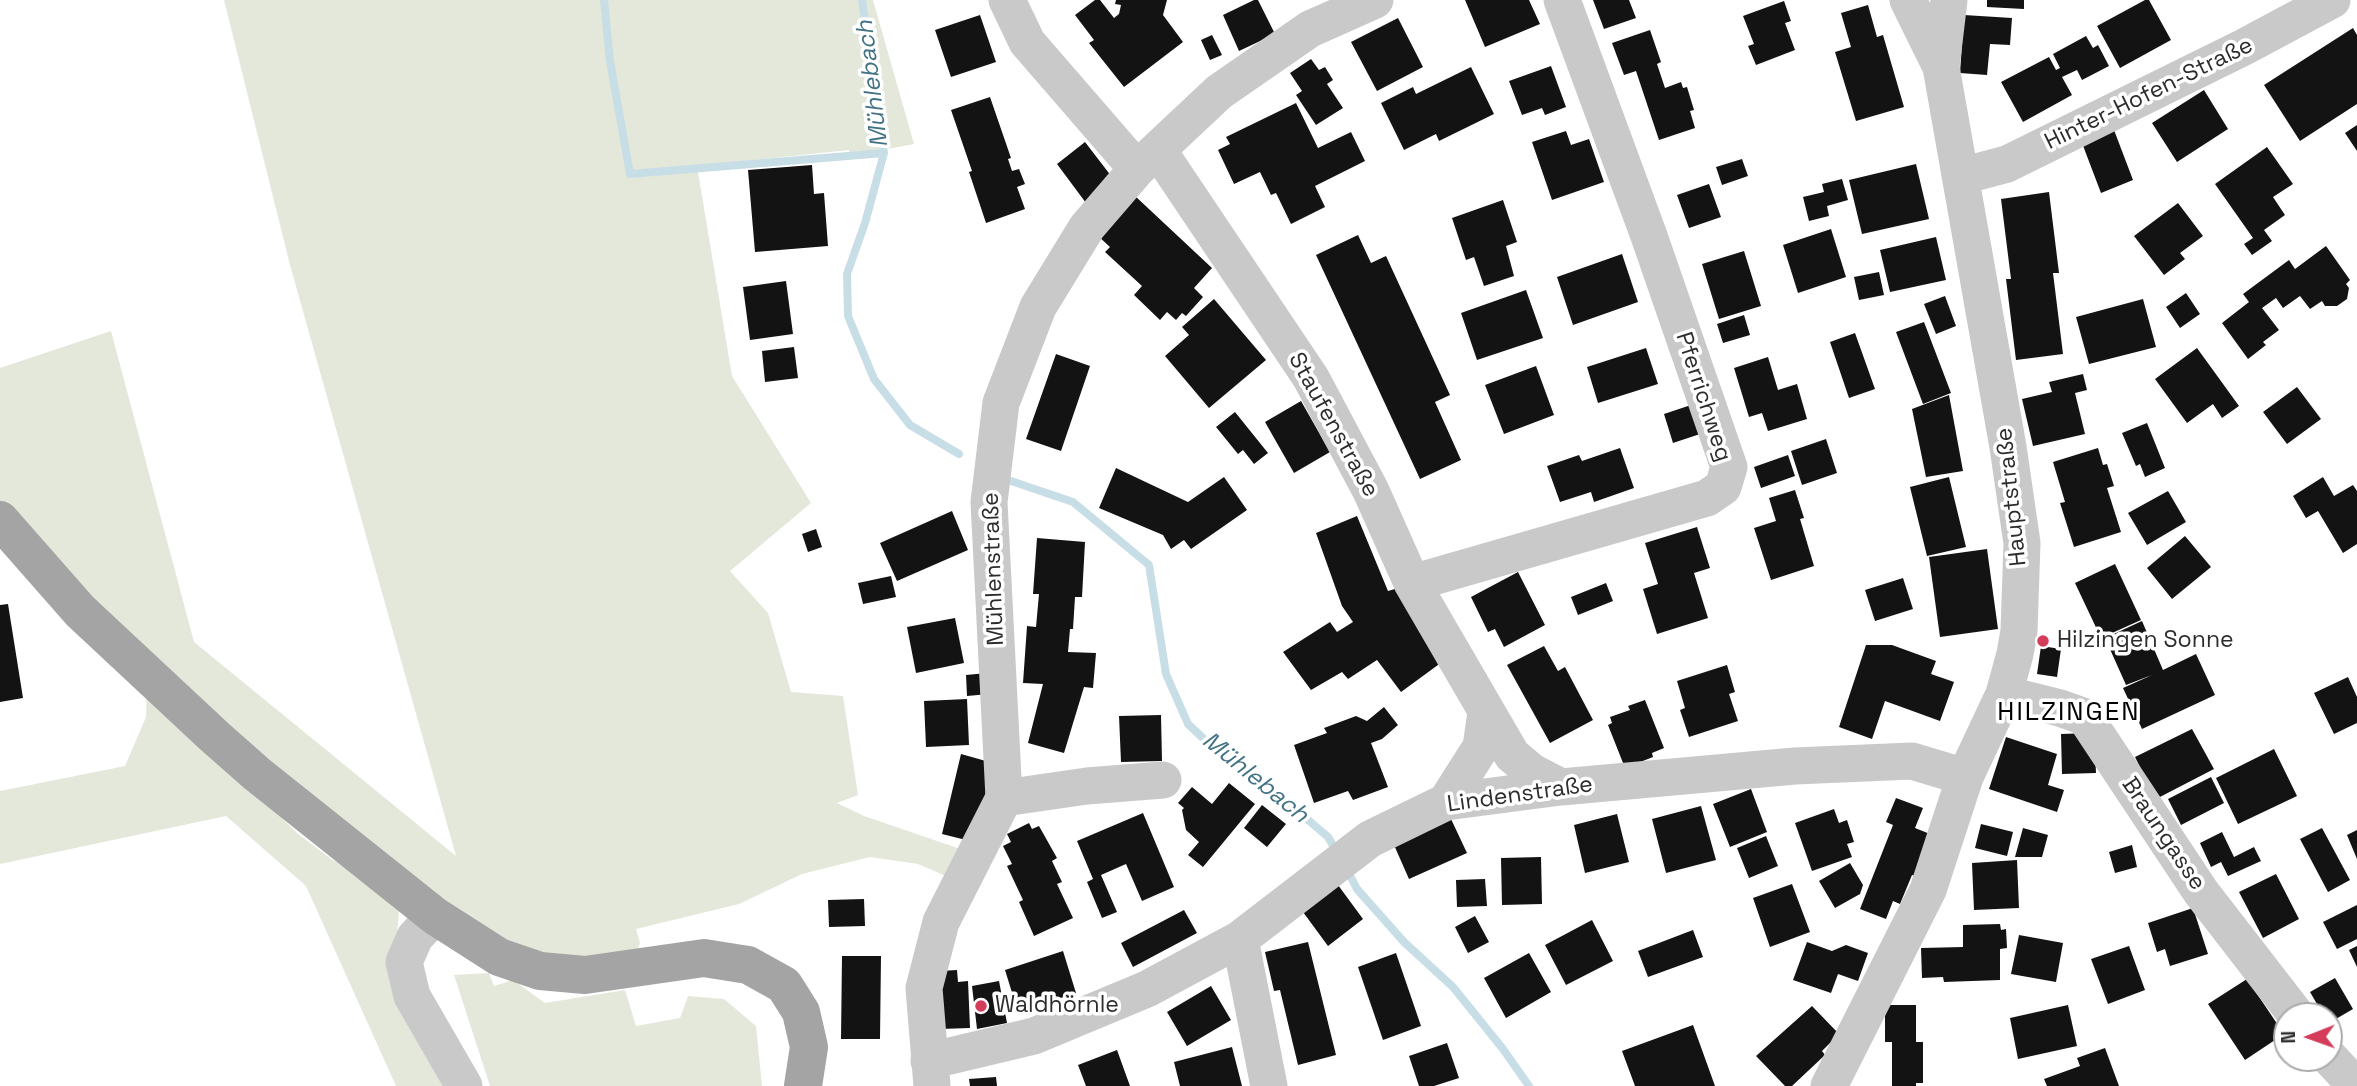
<!DOCTYPE html>
<html>
<head>
<meta charset="utf-8">
<style>
  body { margin:0 }
  #map { position:relative; width:2357px; height:1086px; overflow:hidden; background:#fff; font-family:"Space Grotesk",sans-serif }
  canvas { display:block }
  .north { position:absolute; left:2273px; top:1002px; width:70px; height:70px; box-sizing:border-box; background:#fff; border:2px solid #ababab; border-radius:50%; rotate:269deg; font-size:19px; font-weight:700; line-height:28px; text-align:center; color:#2c2c2c }
  .north::after { content:''; display:block; margin:auto; width:24px; height:32px; background:#d33d5a; clip-path:polygon(50% 0,100% 100%,50% 72%,0 100%) }
</style>
</head>
<body>
<div id="map">
<canvas width="2357" height="1086"></canvas>
<div class="north">N</div>
</div>
<script>
const ctx = document.querySelector('canvas').getContext('2d');
ctx.lineJoin = 'round';
function fill(path, color) {
  ctx.fillStyle = color;
  ctx.fill(path, 'evenodd');
}
function toPath(rows) {
  const path = new Path2D();
  for (const r of rows) {
    path.moveTo(r[0], r[1]);
    for (let i = 2; i < r.length; i += 2) path.lineTo(r[i], r[i + 1]);
  }
  return path;
}
function stroke(path, color, width, dash) {
  ctx.strokeStyle = color;
  ctx.lineWidth = width;
  ctx.lineCap = dash ? 'butt' : 'round';
  ctx.setLineDash(dash || []);
  ctx.stroke(path);
}
function write(font, color, halo, rows, align = 'center') {
  ctx.font = font + ' "Space Grotesk",sans-serif';
  ctx.lineWidth = 7;
  ctx.setLineDash([]);
  ctx.textBaseline = 'middle';
  ctx.strokeStyle = halo;
  ctx.fillStyle = color;
  for (const [text, x, y, turn = 0] of rows) {
    ctx.save();
    ctx.translate(x, y);
    ctx.rotate((+turn || 0) * Math.PI / 180);
    ctx.textAlign = isNaN(turn) ? turn : align;
    if (halo) ctx.strokeText(text, 0, 0);
    ctx.fillText(text, 0, 0);
    ctx.restore();
  }
}
fill(toPath([
  [224,0,873,0,914,144,850,156,849,150,697,166,732,376,811,503,730,571,768,613,791,692,843,696,858,795,837,803,864,816,975,854,960,882,918,864,870,857,802,874,739,904,636,929,640,943,629,972,585,975,435,916,0,520,0,368,111,331,194,642,456,856,290,265],
  [147,684,297,833,331,859,389,891,399,910,397,937,445,1086,396,1086,306,886,226,816,0,864,0,791,125,766,146,717],
  [489,973,494,986,513,980,545,1003,625,990,636,1026,680,1018,688,996,724,999,756,1026,762,1086,490,1086,454,975]
]), '#e3e8da');
stroke(toPath([
  [604,0,610,61,630,174,884,153],
  [862,0,884,153,865,223,847,274,848,316,874,379,910,425,959,454],
  [1011,481,1073,502,1149,565,1166,674,1188,724,1223,757,1259,778,1328,837,1338,854],
  [1346,868,1357,889,1404,942,1453,987,1503,1049,1529,1086]
]), '#c8dee7', 8);
fill(toPath([
  [1095,0,1100,0,1114,18,1119,14,1121,5,1115,4,1116,0,1167,0,1163,15,1183,42,1124,87,1089,43,1094,40,1075,15],
  [1254,0,1258,0,1275,34,1239,51,1223,15],
  [1465,0,1529,0,1540,24,1485,47],
  [1593,0,1629,0,1636,18,1604,29],
  [1987,0,2024,0,2024,9,1987,7],
  [2145,0,2149,0,2171,40,2120,68,2097,26],
  [1784,1,1791,21,1785,23,1795,50,1756,65,1748,46,1754,44,1743,16],
  [1868,5,1877,37,1883,35,1904,107,1856,121,1835,52,1851,47,1841,13],
  [980,15,996,62,951,77,935,30],
  [1964,15,2012,18,2010,45,1990,44,1987,75,1960,73],
  [1398,18,1423,67,1377,91,1351,42],
  [2353,28,2357,35,2357,104,2300,141,2264,85],
  [1650,30,1661,62,1657,64,1665,88,1681,82,1683,88,1687,87,1694,110,1690,111,1695,128,1659,140,1636,71,1624,75,1612,43],
  [1212,35,1222,55,1210,60,1201,40],
  [2086,36,2093,48,2098,45,2109,66,2082,80,2077,70,2062,77,2072,95,2023,122,2001,82,2049,57,2056,70,2060,68,2053,54],
  [1311,59,1319,70,1325,67,1333,80,1327,84,1343,108,1316,125,1296,95,1302,91,1290,73],
  [1551,66,1566,107,1545,115,1542,108,1522,115,1509,81],
  [1471,67,1494,114,1439,141,1436,134,1404,150,1381,103,1413,87,1416,94],
  [2204,90,2228,129,2177,162,2152,123],
  [990,97,1011,158,1008,159,1012,171,1019,169,1025,184,1017,187,1025,209,986,223,969,172,972,171,951,110],
  [1296,103,1318,148,1351,132,1365,161,1315,186,1325,207,1291,224,1276,193,1271,195,1260,172,1234,184,1218,150,1230,144,1226,137],
  [2357,125,2357,151,2345,133],
  [2114,130,2133,180,2101,193,2082,143],
  [1566,131,1571,145,1589,139,1604,182,1552,200,1532,142],
  [1085,142,1115,181,1086,203,1057,164],
  [2267,147,2293,184,2273,197,2285,215,2264,230,2272,241,2252,255,2244,244,2253,238,2215,184],
  [1742,159,1748,176,1722,185,1716,167],
  [1916,164,1929,219,1862,234,1849,180],
  [812,165,814,194,824,193,828,246,755,252,748,170],
  [1842,179,1848,200,1827,206,1829,216,1809,221,1803,197,1824,192,1822,184],
  [1709,184,1721,217,1689,228,1677,195],
  [2049,192,2059,273,2053,273,2063,354,2016,360,2006,279,2011,279,2001,199],
  [1134,195,1212,268,1194,288,1203,297,1186,316,1182,313,1176,320,1167,312,1160,320,1134,295,1142,286,1105,252,1110,247,1097,235],
  [1503,200,1517,242,1506,246,1514,276,1484,286,1474,257,1466,260,1452,218],
  [2178,203,2203,236,2180,253,2185,259,2164,275,2134,236],
  [1831,229,1846,277,1798,293,1783,245],
  [1358,235,1371,263,1386,256,1450,395,1435,402,1461,460,1420,479,1316,255],
  [1936,237,1946,280,1890,292,1880,250],
  [2326,246,2350,280,2346,284,2349,288,2347,299,2337,306,2325,306,2322,301,2310,309,2300,296,2283,308,2276,298,2262,308,2279,330,2263,342,2266,345,2248,359,2222,323,2249,302,2243,294,2289,260,2295,269],
  [1744,251,1761,306,1719,319,1702,264],
  [1622,254,1638,302,1573,325,1557,277],
  [1879,272,1884,295,1859,300,1854,277],
  [786,281,793,334,750,340,743,287],
  [1526,290,1543,338,1477,360,1461,313],
  [2186,293,2200,314,2180,328,2166,307],
  [1945,296,1956,326,1936,334,1924,304],
  [1214,299,1266,360,1209,408,1165,356,1189,335,1182,327],
  [2143,299,2156,347,2089,364,2076,317],
  [1744,315,1750,335,1723,343,1717,324],
  [1924,322,1951,393,1923,404,1896,332],
  [1855,333,1875,389,1849,398,1830,342],
  [794,347,798,378,765,382,762,351],
  [1646,348,1658,384,1598,403,1587,367],
  [2197,348,2239,406,2222,418,2213,404,2187,423,2155,379],
  [1056,354,1090,366,1061,451,1026,439],
  [1768,357,1778,390,1797,384,1807,419,1768,431,1762,413,1749,417,1734,368],
  [1536,366,1554,415,1504,434,1485,385],
  [2083,374,2087,390,2075,393,2085,434,2033,446,2022,399,2052,392,2049,382],
  [2297,387,2321,419,2287,444,2263,412],
  [1949,395,1963,471,1926,477,1912,409],
  [1301,401,1330,452,1294,473,1265,422],
  [1697,403,1706,432,1673,443,1664,414],
  [1235,412,1268,453,1254,464,1243,450,1238,454,1216,427],
  [2147,423,2165,468,2145,477,2140,464,2136,466,2122,433],
  [1826,439,1837,473,1802,485,1791,451],
  [1620,448,1634,488,1594,502,1591,492,1560,502,1547,466,1579,455,1582,461],
  [2098,448,2103,465,2107,464,2114,486,2107,488,2121,532,2074,547,2060,503,2065,502,2053,462],
  [1788,455,1795,476,1761,488,1754,467],
  [1116,468,1188,502,1224,477,1247,510,1191,549,1184,540,1171,549,1163,535,1099,508],
  [1949,477,1966,547,1927,556,1910,487],
  [2323,477,2334,496,2353,485,2357,491,2357,544,2343,553,2318,511,2306,518,2293,496],
  [1795,490,1804,518,1800,519,1814,566,1771,580,1754,528,1776,521,1769,498],
  [2168,491,2186,522,2147,545,2128,513],
  [952,511,968,550,897,581,880,543],
  [1357,516,1388,591,1395,589,1442,662,1401,692,1377,660,1348,679,1342,672,1311,690,1283,652,1330,622,1337,632,1353,622,1342,606,1316,533],
  [1697,527,1710,568,1694,573,1708,618,1657,634,1643,589,1658,584,1645,543],
  [816,529,822,547,808,552,802,534],
  [2185,536,2211,567,2172,599,2147,568],
  [1037,538,1085,542,1082,597,1075,597,1073,629,1070,629,1068,652,1096,653,1093,688,1084,687,1064,753,1028,743,1043,684,1023,683,1027,626,1036,627,1039,594,1033,594],
  [1987,549,1998,629,1940,637,1929,557],
  [2115,564,2141,620,2101,638,2075,583],
  [1518,572,1545,625,1504,647,1495,629,1488,632,1471,597],
  [891,576,896,597,863,604,858,583],
  [1903,578,1913,609,1875,621,1865,590],
  [1606,583,1613,601,1578,615,1571,597],
  [8,604,23,698,0,702,0,605],
  [955,618,964,663,916,673,907,627],
  [2142,621,2163,670,2196,654,2215,695,2142,729,2123,688,2152,675,2126,685,2105,638],
  [1866,645,1892,645,1936,661,1931,674,1954,682,1940,721,1885,701,1872,739,1839,727],
  [1544,646,1558,671,1565,667,1593,720,1550,743,1507,665],
  [2041,646,2061,649,2057,677,2037,674],
  [1727,665,1735,692,1729,694,1738,721,1689,737,1680,710,1685,708,1677,681],
  [987,673,989,694,967,696,966,675],
  [2348,677,2357,697,2357,723,2334,734,2314,693],
  [967,699,969,745,926,747,924,701],
  [1645,700,1664,748,1652,753,1653,757,1625,768,1608,725,1612,723,1610,717,1630,710,1628,706],
  [1384,707,1398,725,1382,739,1371,743,1388,787,1353,800,1348,791,1314,803,1294,745,1327,733,1324,728,1356,716,1367,721],
  [1161,715,1162,761,1121,762,1119,716],
  [2192,729,2214,769,2156,799,2135,757],
  [2089,733,2095,752,2096,773,2062,774,2061,734],
  [2006,737,2057,754,2048,785,2064,790,2057,812,1989,789],
  [2274,749,2297,796,2238,824,2216,778],
  [961,754,993,763,974,842,942,834],
  [2211,777,2224,803,2181,825,2168,799],
  [1229,783,1255,804,1203,867,1188,855,1199,842,1186,830,1182,810,1184,808,1178,803,1192,787,1212,804],
  [1751,789,1767,832,1730,847,1713,804],
  [1896,798,1923,808,1915,828,1935,836,1919,877,1912,875,1900,904,1893,901,1886,919,1860,909,1893,825,1886,822],
  [1262,805,1286,824,1267,847,1244,828],
  [1701,806,1716,860,1666,873,1652,819],
  [1834,809,1839,823,1847,820,1854,842,1847,844,1852,857,1812,871,1795,823],
  [1143,813,1174,887,1142,901,1126,864,1101,875,1117,912,1102,918,1087,882,1093,879,1077,841],
  [1617,814,1629,862,1585,873,1574,825],
  [1451,819,1467,853,1409,879,1394,845],
  [1029,823,1032,829,1039,826,1057,858,1052,861,1062,882,1057,884,1073,918,1034,936,1019,902,1023,900,1007,866,1012,864,1003,846,1011,842,1007,834],
  [1981,824,2013,832,2007,856,1975,848],
  [2023,828,2048,835,2042,857,2015,857],
  [2322,828,2350,880,2328,892,2300,839],
  [2357,830,2357,859,2347,835],
  [2222,832,2234,857,2254,847,2261,861,2228,876,2221,862,2211,867,2200,843],
  [1766,836,1778,866,1749,878,1737,848],
  [2132,845,2137,867,2115,873,2109,852],
  [1541,857,1542,904,1502,905,1501,858],
  [2017,860,2019,908,1974,910,1972,863],
  [1850,863,1863,885,1860,894,1835,908,1819,881],
  [2276,874,2299,919,2263,938,2239,892],
  [1485,879,1487,906,1457,907,1456,880],
  [1792,884,1810,932,1770,947,1753,898],
  [1338,885,1363,919,1328,946,1303,912],
  [864,899,865,926,829,927,828,900],
  [2357,905,2357,939,2337,949,2323,922],
  [2193,908,2208,954,2170,966,2165,949,2157,952,2148,923],
  [1184,910,1197,933,1133,967,1121,943],
  [1475,916,1489,942,1468,953,1455,927],
  [1592,920,1613,961,1566,985,1545,945],
  [2000,924,2001,930,2006,929,2007,948,2000,949,2000,980,1944,982,1943,977,1922,978,1921,948,1963,947,1963,925],
  [1693,930,1703,957,1648,977,1638,951],
  [2019,935,2063,943,2056,982,2011,974],
  [1308,942,1336,1055,1298,1065,1280,990,1274,991,1265,952],
  [1807,942,1832,951,1846,945,1868,953,1858,981,1838,974,1831,993,1793,980],
  [2129,946,2145,990,2108,1004,2091,959],
  [2357,946,2357,967,2349,950],
  [1063,951,1076,993,1018,1012,1005,970],
  [1396,953,1421,1026,1383,1040,1358,967],
  [1529,953,1551,992,1506,1018,1484,978],
  [842,956,881,956,880,1039,841,1039],
  [957,970,958,982,968,981,970,1028,940,1029,940,971],
  [2335,978,2353,1009,2329,1023,2329,1016,2324,1016,2310,992],
  [2247,979,2284,1034,2245,1060,2208,1004],
  [999,981,1007,1023,977,1029,972,986],
  [1211,986,1231,1020,1187,1046,1167,1012],
  [1885,1005,1916,1005,1916,1042,1923,1042,1923,1083,1916,1083,1916,1086,1892,1086,1892,1042,1885,1042],
  [2068,1005,2077,1046,2018,1059,2010,1018],
  [1812,1006,1839,1034,1822,1051,1825,1055,1792,1086,1785,1086,1756,1056],
  [1693,1025,1715,1086,1635,1086,1622,1051],
  [1447,1043,1459,1078,1434,1086,1419,1086,1409,1056],
  [1232,1047,1242,1086,1180,1086,1174,1062],
  [2105,1048,2119,1086,2047,1086,2044,1079,2080,1066,2077,1058],
  [1117,1050,1130,1086,1086,1086,1078,1065],
  [996,1077,997,1086,970,1086,969,1079]
]), '#131313');
stroke(toPath([
  [1007,0,1027,42,1137,169],
  [1908,0,1941,67],
  [1158,150,1311,378,1371,491,1412,583,1512,755,1532,772,1561,787],
  [1962,176,2007,164,2244,47,2332,0],
  [1412,583,1707,498,1723,487,1729,467,1649,236,1562,0],
  [2004,694,2060,708,2085,717,2201,892,2297,1016],
  [1004,798,1087,786,1163,780],
  [1446,802,1481,747,1486,712],
  [435,916,415,937,404,962,412,996,464,1086],
  [1240,939,1269,1086],
  [2329,1057,2356,1086],
  [929,1061,1034,1036,1147,989,1240,939,1370,839,1446,802,1561,787,1795,766,1912,761,1965,777],
  [932,1086,924,988,941,922,1004,798,989,502,1001,403,1038,307,1087,227,1137,169,1219,92,1310,29,1375,0],
  [1829,1086,1928,890,1965,777,2004,694,2015,654,2019,631,2022,543,2008,447,1941,67,1949,0]
]), '#c9c9c9', 37);
stroke(toPath([
  [0,520,80,611,215,737,257,774,435,916,499,957,540,971,585,975,704,958,748,965,784,985,801,1012,809,1047,803,1086]
]), '#a4a4a4', 38);
for (const [x, y, r, color] of [
  [2043,641,7,"#d33d5a"],
  [981,1006,7,"#d33d5a"]
]) {
  const dot = new Path2D();
  dot.arc(x, y, r, 0, 2 * Math.PI);
  ctx.fillStyle = color;
  ctx.fill(dot);
  stroke(dot, '#fff', 2.5);
}
write('23px', '#2c2c2c', '#fff', [
  ["Hinter-Hofen-Straße",2149,94,-26],
  ["Pferrichweg",1703,397,72],
  ["Staufenstraße",1333,425,61],
  ["Hauptstraße",2012,497,-96],
  ["Mühlenstraße",994,569,-92],
  ["Lindenstraße",1520,795,-8],
  ["Braungasse",2163,834,56]
]);
write('23px', '#2c2c2c', '#fff', [
  ["Hilzingen Sonne",2057,641],
  ["Waldhörnle",995,1006]
], 'left');
write('italic 24px', '#427385', '#fff', [
  ["Mühlebach",873,84,-97],
  ["Mühlebach",1255,778,39]
]);
ctx.letterSpacing = '2px';
write('26px', '#000', '#fff', [
  ["HILZINGEN",2069,713]
]);
ctx.letterSpacing = '0px';
</script>
</body>
</html>
